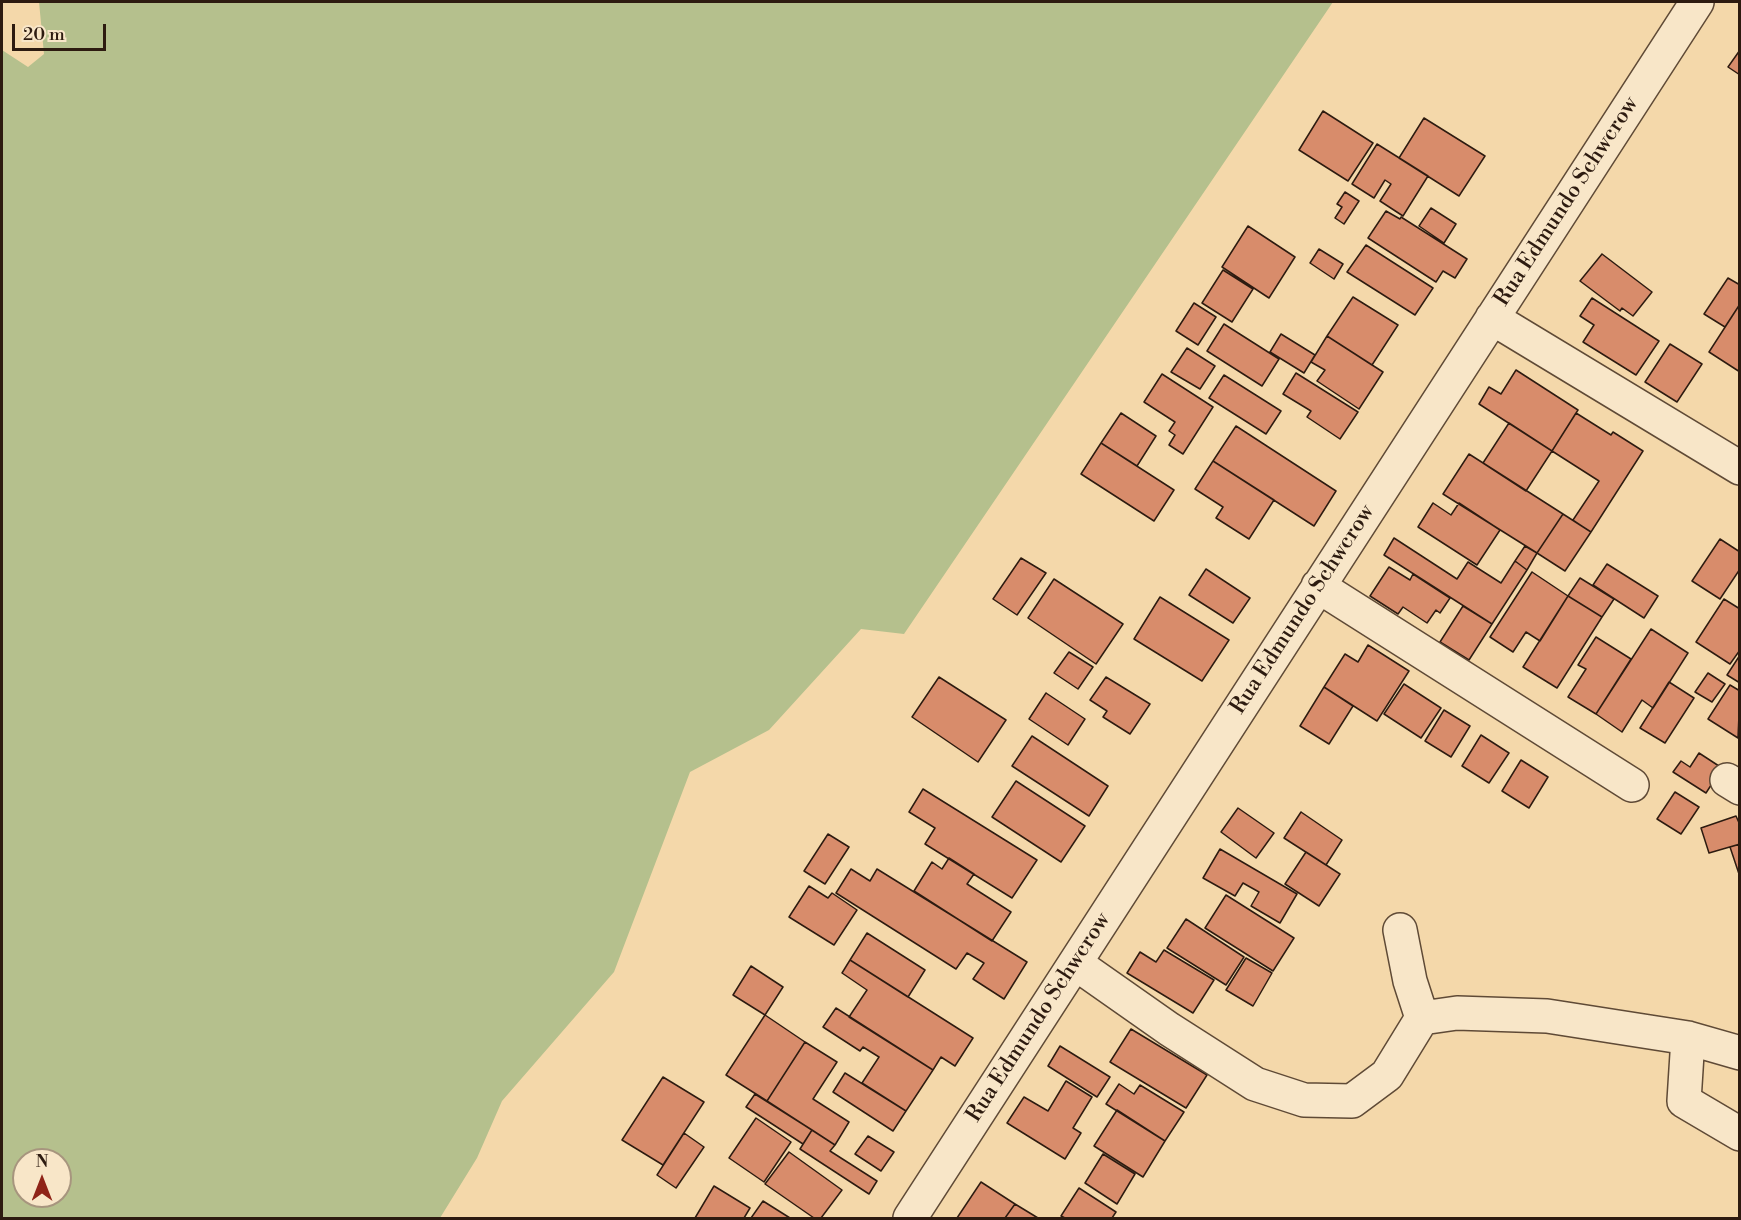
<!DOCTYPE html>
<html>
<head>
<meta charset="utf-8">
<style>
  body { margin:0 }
  #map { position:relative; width:1741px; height:1220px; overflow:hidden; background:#f4d8aa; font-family:"Libre Bodoni",serif }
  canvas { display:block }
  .frame { position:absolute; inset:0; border:3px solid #2d1b10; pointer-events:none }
  .north { position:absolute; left:12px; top:1148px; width:60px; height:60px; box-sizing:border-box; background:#f8e6c8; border:2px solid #a7957e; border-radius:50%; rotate:0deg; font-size:16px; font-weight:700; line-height:24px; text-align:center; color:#2d1b10 }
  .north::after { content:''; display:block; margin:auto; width:21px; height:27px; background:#8f2418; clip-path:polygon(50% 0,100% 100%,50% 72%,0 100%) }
  .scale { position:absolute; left:12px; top:24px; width:94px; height:27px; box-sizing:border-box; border:3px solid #2d1b10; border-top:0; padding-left:8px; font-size:18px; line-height:21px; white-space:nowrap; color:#2d1b10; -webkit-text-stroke:4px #f8e6c8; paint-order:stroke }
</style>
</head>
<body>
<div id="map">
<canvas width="1741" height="1220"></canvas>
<div class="frame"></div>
<div class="north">N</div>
<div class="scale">20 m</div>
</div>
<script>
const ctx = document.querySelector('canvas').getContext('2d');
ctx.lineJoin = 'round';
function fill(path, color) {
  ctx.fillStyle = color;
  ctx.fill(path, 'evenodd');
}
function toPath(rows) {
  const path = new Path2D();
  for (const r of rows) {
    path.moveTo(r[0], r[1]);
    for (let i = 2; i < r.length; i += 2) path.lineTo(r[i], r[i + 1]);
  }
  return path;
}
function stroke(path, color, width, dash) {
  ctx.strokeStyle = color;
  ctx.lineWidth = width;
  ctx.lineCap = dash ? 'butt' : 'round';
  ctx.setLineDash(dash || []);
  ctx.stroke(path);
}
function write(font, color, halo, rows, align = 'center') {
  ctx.font = font + ' "Libre Bodoni",serif';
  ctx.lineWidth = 5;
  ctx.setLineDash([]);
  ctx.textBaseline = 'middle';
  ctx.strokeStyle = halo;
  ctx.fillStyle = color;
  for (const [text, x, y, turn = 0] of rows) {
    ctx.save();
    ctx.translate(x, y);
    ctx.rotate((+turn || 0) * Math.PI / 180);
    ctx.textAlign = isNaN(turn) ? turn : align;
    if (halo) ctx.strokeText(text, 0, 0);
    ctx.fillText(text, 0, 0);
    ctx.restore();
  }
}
fill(toPath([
  [39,2,1333,2,904,634,861,629,769,730,690,772,614,972,502,1101,477,1158,440,1218,2,1218,2,50,28,67,44,54],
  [24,1160,60,1160,60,1196,24,1196]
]), '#b5c08d');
const building = toPath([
  [1740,50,1740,75,1728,67,1740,50],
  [1323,111,1373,143,1348,181,1299,150,1323,111],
  [1424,118,1485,156,1459,196,1399,158,1424,118],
  [1377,144,1428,176,1403,216,1380,201,1391,184,1385,180,1374,198,1352,184,1377,144],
  [1345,192,1359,201,1344,224,1335,218,1342,207,1337,204,1345,192],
  [1431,208,1456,224,1444,243,1419,226,1431,208],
  [1386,211,1400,219,1401,217,1467,259,1455,278,1443,271,1436,282,1368,238,1386,211],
  [1248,226,1295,257,1269,298,1222,267,1248,226],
  [1366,245,1433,288,1415,315,1347,272,1366,245],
  [1319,249,1343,264,1334,279,1310,263,1319,249],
  [1602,254,1652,292,1633,316,1622,308,1620,311,1580,281,1602,254],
  [1223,270,1253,289,1232,322,1202,303,1223,270],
  [1728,278,1740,285,1740,304,1725,327,1704,314,1728,278],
  [1353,297,1398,325,1372,365,1327,336,1353,297],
  [1592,298,1659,341,1636,375,1583,342,1594,325,1580,316,1592,298],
  [1194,303,1216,317,1198,345,1176,331,1194,303],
  [1740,304,1740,372,1709,352,1740,304],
  [1224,324,1279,359,1262,386,1207,351,1224,324],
  [1281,334,1315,355,1304,373,1270,352,1281,334],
  [1327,336,1383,372,1359,409,1317,381,1325,370,1311,362,1327,336],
  [1670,344,1702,364,1677,402,1645,382,1670,344],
  [1187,348,1215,366,1200,389,1171,372,1187,348],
  [1516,370,1578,410,1552,451,1479,404,1489,387,1501,394,1516,370],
  [1296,373,1358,412,1340,439,1307,417,1311,411,1283,394,1296,373],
  [1162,374,1213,407,1183,454,1169,445,1175,435,1169,431,1175,422,1144,402,1162,374],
  [1224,375,1281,411,1266,434,1209,398,1224,375],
  [1121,413,1156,436,1137,466,1101,443,1121,413],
  [1576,413,1611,435,1613,432,1643,451,1591,532,1573,520,1599,481,1552,451,1576,413],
  [1509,423,1552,451,1526,491,1483,463,1509,423],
  [1236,426,1336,491,1314,526,1213,461,1236,426],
  [1101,443,1174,490,1154,521,1081,474,1101,443],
  [1469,454,1563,514,1537,553,1443,494,1469,454],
  [1213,461,1274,500,1249,539,1216,518,1223,507,1195,489,1213,461],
  [1433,503,1451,515,1459,503,1500,530,1477,565,1418,527,1433,503],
  [1563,514,1591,532,1565,571,1537,553,1563,514],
  [1394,538,1457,579,1468,562,1501,583,1515,561,1527,570,1492,624,1384,555,1394,538],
  [1720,539,1740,552,1740,569,1720,599,1692,581,1720,539],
  [1525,546,1537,553,1527,570,1515,561,1525,546],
  [1021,558,1046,573,1017,615,993,599,1021,558],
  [1607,564,1658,596,1644,618,1593,585,1607,564],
  [1389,567,1410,580,1413,574,1450,598,1440,613,1436,610,1427,623,1403,607,1398,614,1370,596,1389,567],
  [1206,569,1250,598,1233,623,1189,595,1206,569],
  [1532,572,1568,596,1540,641,1526,632,1513,652,1490,637,1532,572],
  [1580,578,1614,599,1602,617,1568,596,1580,578],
  [1054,579,1123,624,1096,664,1028,618,1054,579],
  [1568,596,1602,617,1557,688,1523,667,1568,596],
  [1160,597,1229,640,1202,681,1134,639,1160,597],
  [1724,599,1740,609,1740,650,1730,664,1696,642,1724,599],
  [1463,606,1492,624,1469,660,1440,642,1463,606],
  [1651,629,1688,653,1653,708,1642,700,1622,732,1596,714,1651,629],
  [1596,637,1631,659,1596,714,1568,697,1586,669,1578,665,1596,637],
  [1368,645,1409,671,1377,721,1324,687,1345,654,1358,662,1368,645],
  [1069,652,1093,667,1078,689,1054,673,1069,652],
  [1740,655,1740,683,1727,675,1740,655],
  [1708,673,1725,684,1712,702,1695,692,1708,673],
  [939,677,1006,720,978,762,912,717,939,677],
  [1106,677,1150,704,1130,734,1103,717,1107,711,1090,700,1106,677],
  [1669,682,1694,698,1665,743,1640,728,1669,682],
  [1404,684,1441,708,1421,738,1384,714,1404,684],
  [1730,685,1740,691,1738,738,1708,719,1730,685],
  [1324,687,1353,706,1329,744,1300,726,1324,687],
  [1046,693,1085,719,1068,745,1029,719,1046,693],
  [1444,710,1470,726,1451,757,1425,741,1444,710],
  [1481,735,1509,753,1489,783,1462,766,1481,735],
  [1032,736,1108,786,1089,816,1012,766,1032,736],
  [1699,753,1722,768,1706,793,1673,772,1681,761,1690,767,1699,753],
  [1521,760,1548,777,1529,808,1502,791,1521,760],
  [1016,781,1085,826,1061,862,992,817,1016,781],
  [923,789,1037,860,1012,898,925,844,935,828,909,812,923,789],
  [1675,792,1699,807,1681,834,1657,819,1675,792],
  [1238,808,1274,833,1256,858,1221,832,1238,808],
  [1301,812,1342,840,1326,865,1284,838,1301,812],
  [1736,816,1740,825,1740,844,1709,853,1701,828,1736,816],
  [828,834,849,847,825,884,804,871,828,834],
  [1740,844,1740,874,1739,874,1730,847,1740,844],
  [1220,849,1297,894,1280,923,1251,906,1259,892,1243,883,1235,896,1203,878,1220,849],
  [1306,852,1340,874,1319,906,1285,884,1306,852],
  [949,858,974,874,967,884,1011,912,992,941,914,891,932,862,942,869,949,858],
  [851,869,870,881,877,869,1027,962,1004,999,973,979,984,963,967,953,956,969,836,893,851,869],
  [809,886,828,898,832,893,857,910,834,945,789,917,809,886],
  [1226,895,1294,938,1273,971,1205,928,1226,895],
  [1186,919,1244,957,1226,985,1167,948,1186,919],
  [867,933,925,970,908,997,850,960,867,933],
  [1164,950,1214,980,1193,1013,1127,973,1140,952,1156,962,1164,950],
  [1246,958,1272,973,1253,1006,1226,990,1246,958],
  [850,960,973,1038,955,1066,941,1057,933,1070,849,1017,867,990,842,973,850,960],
  [751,966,783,987,765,1015,733,995,751,966],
  [836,1008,933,1070,906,1111,862,1083,879,1057,863,1047,860,1051,823,1027,836,1008],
  [765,1015,805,1042,767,1101,726,1075,765,1015],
  [1131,1029,1207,1075,1186,1108,1110,1062,1131,1029],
  [805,1042,837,1062,813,1099,849,1122,835,1145,767,1101,805,1042],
  [1060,1046,1110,1077,1097,1097,1048,1066,1060,1046],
  [845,1073,906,1111,893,1131,833,1092,845,1073],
  [663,1077,704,1102,663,1165,622,1140,663,1077],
  [1066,1081,1092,1097,1073,1128,1081,1133,1065,1159,1007,1123,1024,1097,1048,1111,1066,1081],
  [1119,1084,1134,1094,1140,1085,1184,1112,1165,1141,1106,1104,1119,1084],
  [755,1094,812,1130,803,1144,746,1107,755,1094],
  [1117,1110,1165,1141,1143,1177,1094,1146,1117,1110],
  [756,1118,791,1142,764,1182,729,1158,756,1118],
  [812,1130,835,1145,830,1151,877,1181,869,1194,800,1149,812,1130],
  [684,1133,704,1147,676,1188,657,1175,684,1133],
  [868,1136,894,1152,881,1171,855,1154,868,1136],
  [789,1152,842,1190,821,1218,814,1218,765,1184,789,1152],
  [1103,1154,1135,1174,1117,1204,1085,1183,1103,1154],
  [981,1182,1015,1204,1005,1218,957,1218,981,1182],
  [714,1186,750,1208,744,1218,695,1218,714,1186],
  [1079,1188,1116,1212,1112,1218,1065,1218,1061,1216,1079,1188],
  [763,1201,790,1218,751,1218,763,1201],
  [1015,1204,1038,1218,1005,1218,1015,1204]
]);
fill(building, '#d88c6b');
stroke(building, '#2d1b10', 1.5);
const minor = toPath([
  [1492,318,1740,468],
  [1318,586,1632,785],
  [1727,780,1740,788],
  [1400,930,1410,981,1422,1018],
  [1075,963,1169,1029,1255,1084,1304,1100,1352,1101,1387,1075,1422,1018,1457,1013,1547,1016,1688,1038,1740,1053],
  [1688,1038,1684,1101,1740,1134],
  [910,1218,1697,2]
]);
stroke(minor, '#5f4a36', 36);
stroke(minor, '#f8e6c8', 33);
write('22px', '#2d1b10', '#f8e6c8', [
  ["Rua Edmundo Schwcrow",1567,202,-57],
  ["Rua Edmundo Schwcrow",1303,610,-57],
  ["Rua Edmundo Schwcrow",1039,1018,-57]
]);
</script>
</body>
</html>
